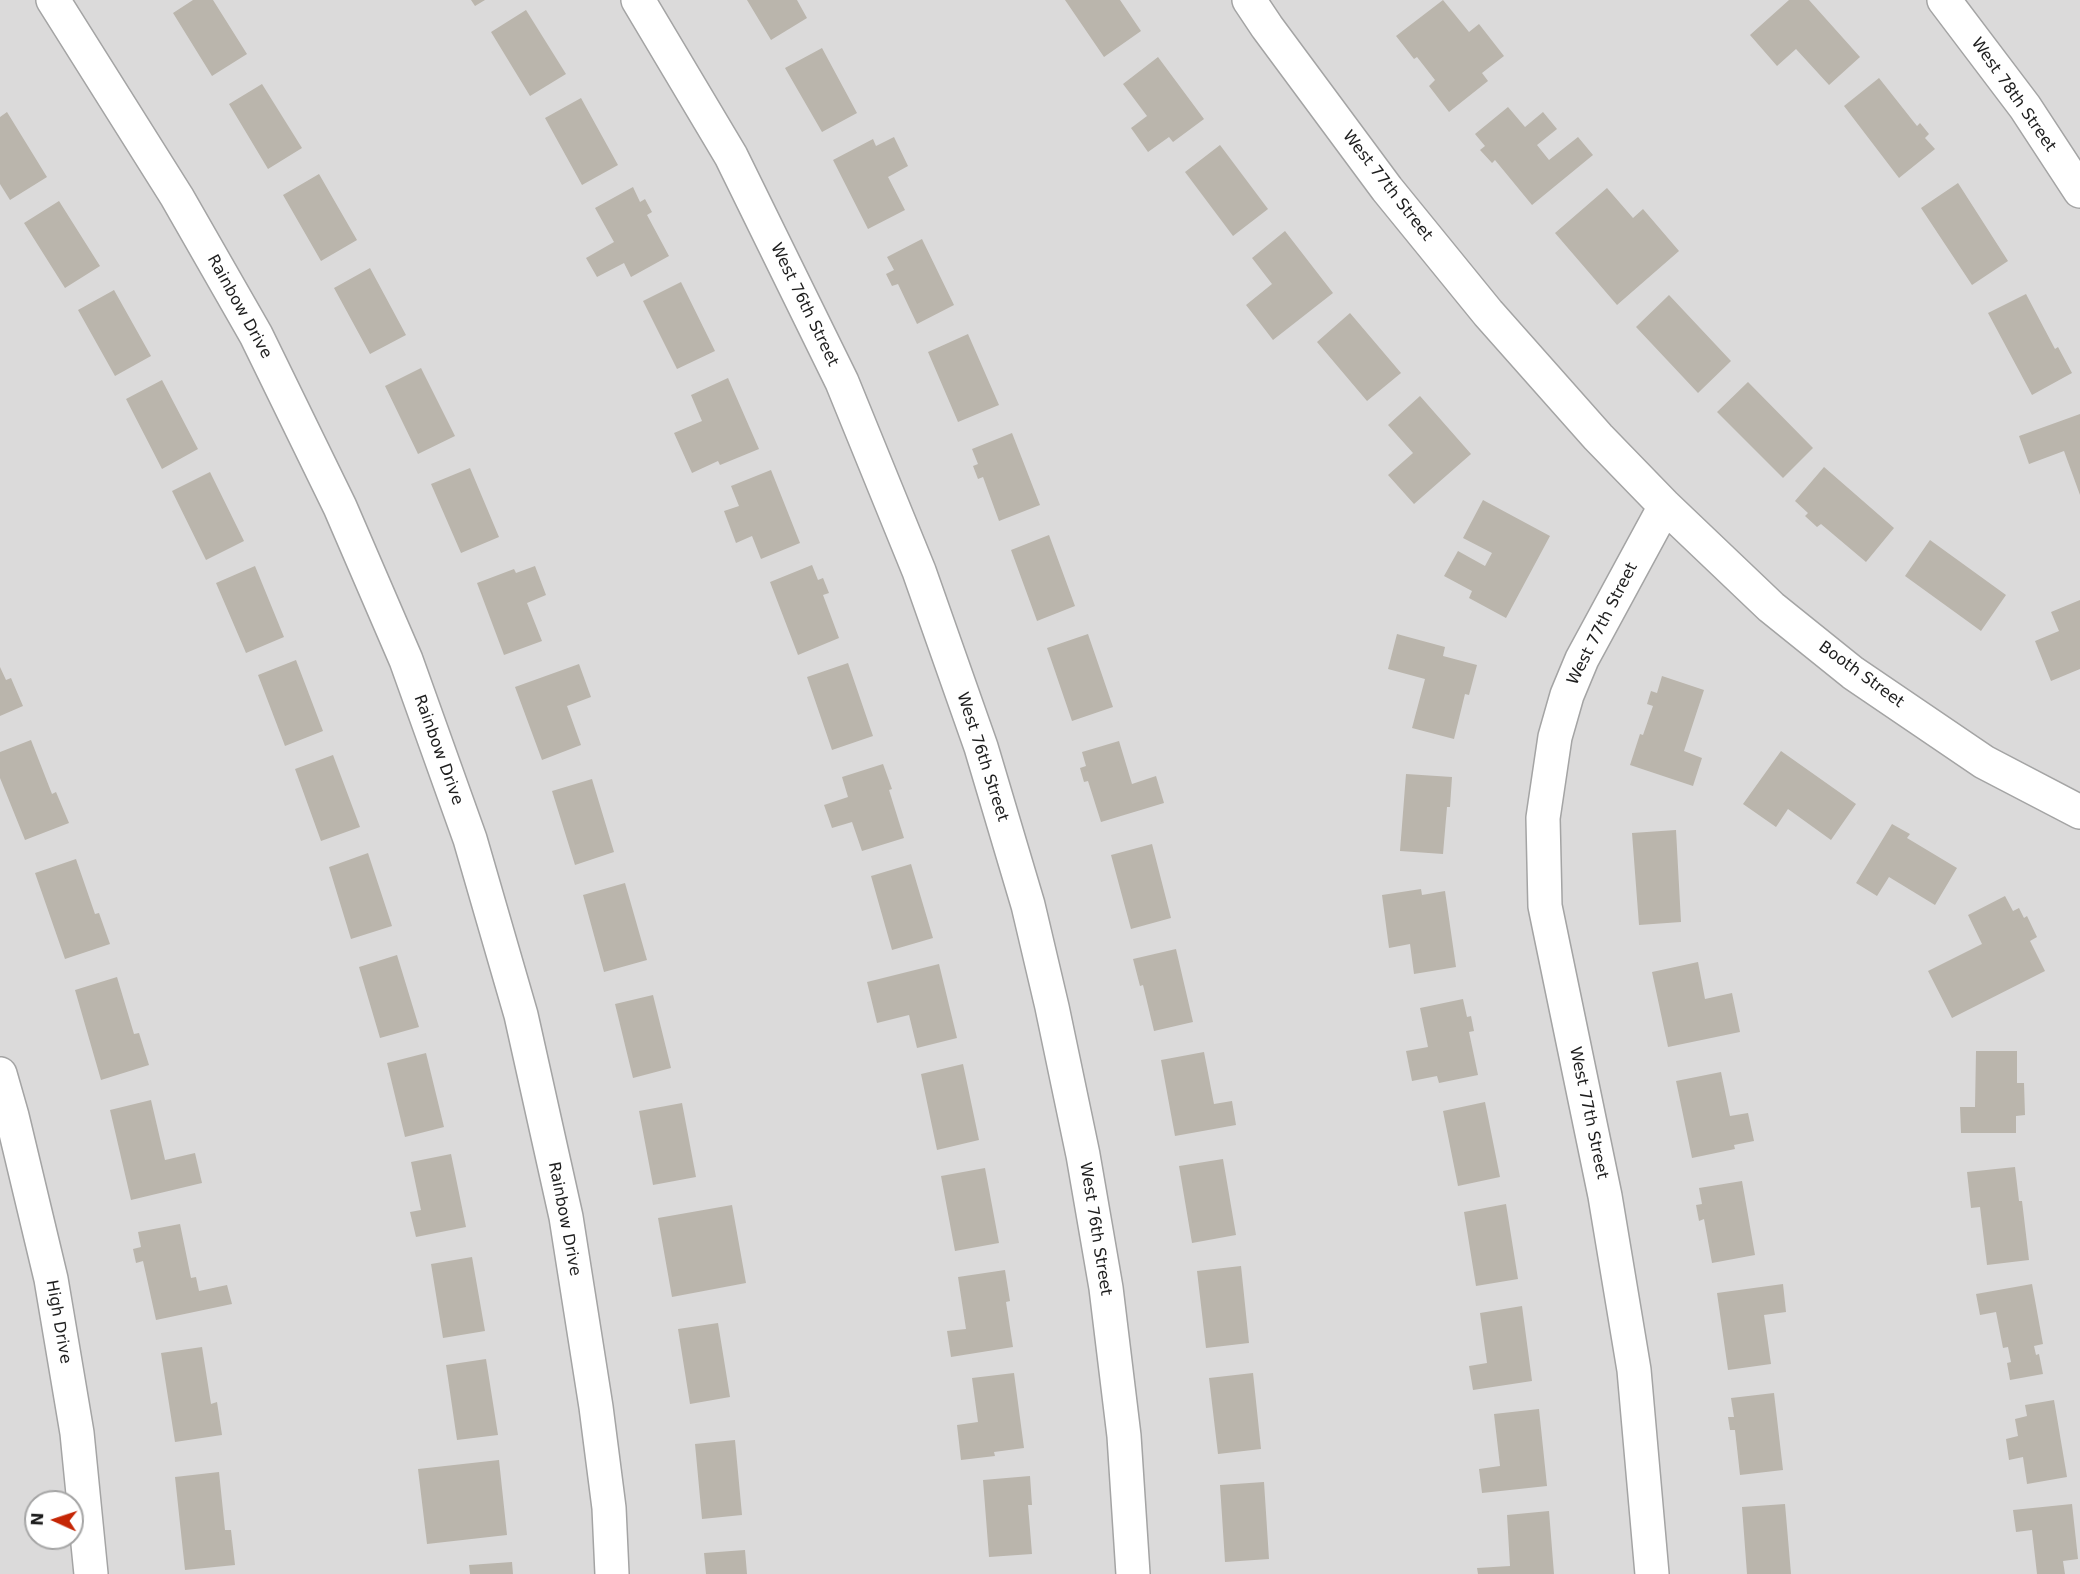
<!DOCTYPE html>
<html>
<head>
<meta charset="utf-8">
<style>
  body { margin:0 }
  #map { position:relative; width:2080px; height:1574px; overflow:hidden; background:#eeece3; font-family:"DejaVu Sans",sans-serif }
  canvas { display:block }
  .north { position:absolute; left:24px; top:1490px; width:60px; height:60px; box-sizing:border-box; background:#fff; border:2px solid #a5a5a5; border-radius:50%; rotate:273deg; font-size:16px; font-weight:700; line-height:24px; text-align:center; color:#1d1d1d }
  .north::after { content:''; display:block; margin:auto; width:21px; height:27px; background:#c52605; clip-path:polygon(50% 0,100% 100%,50% 72%,0 100%) }
</style>
</head>
<body>
<div id="map">
<canvas width="2080" height="1574"></canvas>
<div class="north">N</div>
</div>
<script>
const ctx = document.querySelector('canvas').getContext('2d');
ctx.lineJoin = 'round';
function fill(path, color) {
  ctx.fillStyle = color;
  ctx.fill(path, 'evenodd');
}
function toPath(rows) {
  const path = new Path2D();
  for (const r of rows) {
    path.moveTo(r[0], r[1]);
    for (let i = 2; i < r.length; i += 2) path.lineTo(r[i], r[i + 1]);
  }
  return path;
}
function stroke(path, color, width, dash) {
  ctx.strokeStyle = color;
  ctx.lineWidth = width;
  ctx.lineCap = dash ? 'butt' : 'round';
  ctx.setLineDash(dash || []);
  ctx.stroke(path);
}
function write(font, color, halo, rows, align = 'center') {
  ctx.font = font + ' "DejaVu Sans",sans-serif';
  ctx.lineWidth = 6;
  ctx.setLineDash([]);
  ctx.textBaseline = 'middle';
  ctx.strokeStyle = halo;
  ctx.fillStyle = color;
  for (const [text, x, y, turn = 0] of rows) {
    ctx.save();
    ctx.translate(x, y);
    ctx.rotate((+turn || 0) * Math.PI / 180);
    ctx.textAlign = isNaN(turn) ? turn : align;
    if (halo) ctx.strokeText(text, 0, 0);
    ctx.fillText(text, 0, 0);
    ctx.restore();
  }
}
fill(toPath([
  [0,0,2080,0,2080,1574,0,1574],
  [36,1502,72,1502,72,1538,36,1538]
]), '#dbdada');
fill(toPath([
  [193,0,213,0,247,54,212,76,173,13],
  [471,0,485,0,475,6],
  [747,0,797,0,807,18,771,40],
  [1065,0,1120,0,1141,31,1104,57],
  [1443,0,1469,32,1479,24,1504,56,1482,73,1488,81,1449,112,1429,86,1435,80,1417,57,1414,59,1396,36],
  [1789,0,1809,0,1860,57,1829,85,1796,49,1777,66,1750,35],
  [526,10,566,74,530,96,491,32],
  [822,48,857,113,822,132,785,68],
  [1158,57,1204,119,1173,142,1169,137,1148,152,1131,128,1147,116,1123,84],
  [1879,78,1917,126,1920,123,1929,134,1925,138,1935,149,1899,178,1844,106],
  [262,84,302,148,268,169,229,104],
  [581,98,618,165,582,185,545,118],
  [1508,107,1525,127,1543,112,1557,129,1537,145,1549,160,1578,137,1593,155,1532,205,1495,160,1492,163,1480,150,1485,146,1475,134],
  [7,112,47,177,10,200,0,184,0,117],
  [894,137,908,166,888,177,905,210,868,229,833,160,873,139,876,146],
  [1220,145,1268,209,1233,236,1185,172],
  [319,174,357,240,321,261,283,195],
  [1958,183,2008,261,1972,285,1921,208],
  [633,187,640,202,645,199,652,212,647,215,669,256,631,277,624,263,597,277,586,258,614,242,595,208],
  [1607,188,1633,218,1643,209,1679,251,1617,305,1555,233],
  [59,201,100,266,65,288,24,223],
  [1285,231,1333,293,1273,340,1246,305,1272,284,1252,258],
  [922,239,954,305,917,324,898,284,892,286,886,274,894,270,887,257],
  [370,268,406,335,370,354,334,288],
  [681,282,715,351,677,369,643,301],
  [114,290,151,356,115,376,78,310],
  [2026,294,2055,349,2058,347,2072,373,2032,395,1988,313],
  [1669,295,1731,361,1698,393,1636,327],
  [1350,313,1401,373,1367,401,1317,342],
  [968,334,999,405,958,422,928,352],
  [421,368,455,436,418,454,385,386],
  [728,378,759,449,720,465,718,461,692,473,674,433,702,421,691,395],
  [162,380,198,449,162,469,126,399],
  [1748,382,1813,448,1783,478,1717,412],
  [1420,396,1471,454,1414,504,1388,475,1413,453,1388,425],
  [2080,414,2080,495,2064,451,2029,464,2019,436],
  [1012,433,1040,505,999,521,983,477,978,479,973,466,978,464,972,449],
  [1824,467,1894,528,1866,562,1821,524,1817,527,1805,516,1808,513,1795,501],
  [470,468,499,537,461,553,431,484],
  [771,470,800,543,761,559,752,536,736,543,724,511,739,506,731,486],
  [210,472,244,541,206,560,172,491],
  [1483,500,1550,536,1506,618,1469,598,1472,591,1444,576,1458,551,1485,566,1492,553,1463,538],
  [1049,535,1075,606,1037,621,1011,550],
  [1930,540,2006,595,1981,631,1905,576],
  [812,565,818,580,823,578,829,593,823,595,839,638,798,655,770,582],
  [255,566,284,637,246,653,216,583],
  [535,566,546,595,527,603,542,641,504,655,477,583,514,569,516,573],
  [2080,600,2080,669,2051,681,2035,641,2059,631,2051,612],
  [1088,634,1113,707,1072,721,1047,648],
  [1397,634,1445,647,1443,656,1477,665,1469,695,1465,694,1454,739,1412,728,1425,679,1388,669],
  [296,660,323,731,285,746,258,675],
  [848,663,873,736,832,750,807,677],
  [579,664,591,697,567,706,581,745,542,760,515,687],
  [0,667,6,680,11,678,23,706,0,716],
  [1662,676,1704,690,1684,751,1702,758,1693,786,1630,765,1640,734,1643,735,1653,706,1647,704,1651,691,1657,693],
  [31,740,52,794,56,792,69,823,25,840,0,778,0,752],
  [1119,741,1132,784,1156,776,1164,803,1101,822,1088,781,1084,782,1080,768,1086,766,1082,752],
  [1781,751,1856,804,1831,840,1788,809,1776,827,1743,804],
  [333,755,360,827,321,841,295,769],
  [883,764,892,789,889,790,904,838,862,851,852,822,832,828,824,805,848,797,842,777],
  [1406,774,1452,777,1450,807,1447,807,1443,854,1400,851],
  [592,779,614,852,575,865,552,791],
  [1892,824,1910,834,1907,838,1957,868,1935,905,1889,877,1877,896,1856,883],
  [1676,830,1681,922,1639,925,1632,833],
  [1152,844,1171,918,1131,929,1111,855],
  [368,853,392,926,351,939,329,867],
  [76,859,95,914,99,913,110,944,65,959,35,873],
  [911,864,933,938,892,950,871,876],
  [625,883,647,960,604,972,583,895],
  [1421,889,1422,895,1445,891,1456,967,1414,974,1410,944,1389,948,1382,895],
  [2005,896,2013,911,2019,908,2024,918,2027,916,2037,937,2030,941,2045,971,1952,1018,1928,971,1982,944,1968,915],
  [1176,949,1193,1022,1154,1031,1143,985,1140,986,1133,959],
  [397,955,419,1027,380,1038,359,967],
  [1698,962,1705,999,1732,993,1740,1032,1668,1047,1652,972],
  [939,964,957,1038,917,1048,909,1015,877,1023,867,982],
  [117,977,134,1034,139,1033,149,1065,101,1080,75,990],
  [653,995,671,1068,633,1078,615,1004],
  [1463,999,1467,1017,1471,1016,1474,1031,1469,1032,1478,1075,1439,1083,1437,1076,1412,1081,1406,1051,1428,1047,1420,1008],
  [1976,1051,2017,1051,2017,1083,2024,1083,2025,1115,2016,1116,2016,1133,1961,1133,1960,1107,1975,1107],
  [1204,1052,1214,1104,1232,1101,1236,1125,1175,1136,1161,1060],
  [426,1053,444,1127,405,1137,387,1063],
  [963,1064,979,1140,937,1150,921,1074],
  [1721,1072,1730,1116,1748,1113,1754,1141,1734,1145,1735,1149,1692,1158,1676,1081],
  [151,1100,165,1160,195,1153,202,1183,131,1200,110,1110],
  [1485,1102,1500,1177,1458,1186,1443,1111],
  [682,1103,696,1177,653,1185,639,1111],
  [451,1154,466,1227,416,1237,410,1212,421,1210,411,1162],
  [1223,1159,1236,1235,1192,1243,1179,1166],
  [2015,1167,2019,1201,2022,1201,2029,1260,1987,1265,1980,1207,1971,1208,1967,1172],
  [985,1168,999,1243,955,1251,941,1176],
  [1742,1181,1755,1255,1712,1263,1704,1219,1699,1221,1696,1205,1702,1204,1699,1188],
  [1506,1204,1518,1279,1476,1286,1464,1212],
  [732,1205,746,1283,672,1297,658,1218],
  [180,1224,191,1278,196,1277,199,1291,227,1285,232,1304,156,1320,143,1261,136,1263,133,1249,141,1247,138,1232],
  [472,1257,485,1331,443,1338,431,1264],
  [1241,1266,1249,1343,1206,1348,1197,1271],
  [1005,1270,1010,1301,1006,1302,1013,1347,951,1357,947,1331,966,1329,958,1277],
  [1783,1284,1786,1312,1764,1315,1771,1364,1728,1370,1717,1293],
  [2032,1284,2043,1344,2034,1346,2036,1355,2039,1354,2043,1374,2010,1380,2007,1363,2011,1362,2008,1347,2003,1348,1996,1312,1980,1315,1976,1294],
  [1522,1306,1532,1381,1473,1390,1469,1366,1487,1363,1480,1313],
  [718,1323,730,1397,690,1404,678,1329],
  [202,1347,211,1404,217,1402,222,1435,175,1442,161,1353],
  [486,1359,498,1435,457,1440,446,1365],
  [1014,1373,1024,1448,994,1452,995,1456,961,1460,957,1425,978,1422,972,1378],
  [1253,1373,1261,1449,1218,1454,1209,1378],
  [1774,1393,1783,1470,1740,1475,1735,1430,1730,1430,1728,1417,1734,1417,1731,1398],
  [2054,1400,2067,1477,2027,1484,2023,1457,2009,1460,2006,1439,2018,1436,2015,1419,2027,1416,2025,1405],
  [1539,1409,1547,1486,1482,1493,1479,1469,1500,1466,1494,1414],
  [735,1440,742,1515,702,1519,695,1444],
  [499,1460,507,1535,427,1544,418,1469],
  [219,1472,225,1530,231,1530,235,1565,185,1570,175,1477],
  [1030,1476,1032,1505,1028,1505,1032,1554,989,1557,983,1480],
  [1264,1482,1269,1559,1225,1562,1220,1485],
  [1785,1504,1791,1574,1747,1574,1742,1507],
  [2072,1504,2078,1559,2063,1561,2065,1574,2037,1574,2032,1530,2016,1532,2013,1510],
  [1549,1511,1554,1574,1478,1574,1477,1568,1510,1566,1507,1515],
  [745,1550,747,1574,706,1574,704,1553],
  [512,1562,513,1574,470,1574,469,1565]
]), '#bab5ac');
const street = toPath([
  [53,0,177,197,256,335,340,507,406,660,470,839,521,1015,566,1217,596,1407,609,1508,612,1574],
  [638,0,731,156,842,382,919,571,981,747,1028,905,1052,1007,1083,1155,1106,1288,1124,1436,1133,1574],
  [1249,0,1267,27,1387,189,1488,313,1598,437,1665,506,1771,607,1853,673,1984,762,2080,812],
  [1944,0,2025,107,2080,191],
  [0,1074,12,1116,51,1279,77,1433,91,1574],
  [1652,1574,1634,1370,1605,1196,1545,906,1543,818,1555,737,1567,695,1582,659,1665,506]
]);
stroke(street, '#a4a4a4', 36);
stroke(street, '#fff', 33);
write('16px', '#1d1d1d', '#fff', [
  ["West 78th Street",2013,95,55],
  ["West 77th Street",1387,186,52],
  ["West 76th Street",804,305,64],
  ["Rainbow Drive",239,307,61],
  ["West 77th Street",1603,624,-63],
  ["Booth Street",1861,675,36],
  ["Rainbow Drive",438,750,70],
  ["West 76th Street",982,757,72],
  ["West 77th Street",1588,1113,78],
  ["Rainbow Drive",564,1219,79],
  ["West 76th Street",1095,1229,81],
  ["High Drive",58,1322,80]
]);
</script>
</body>
</html>
